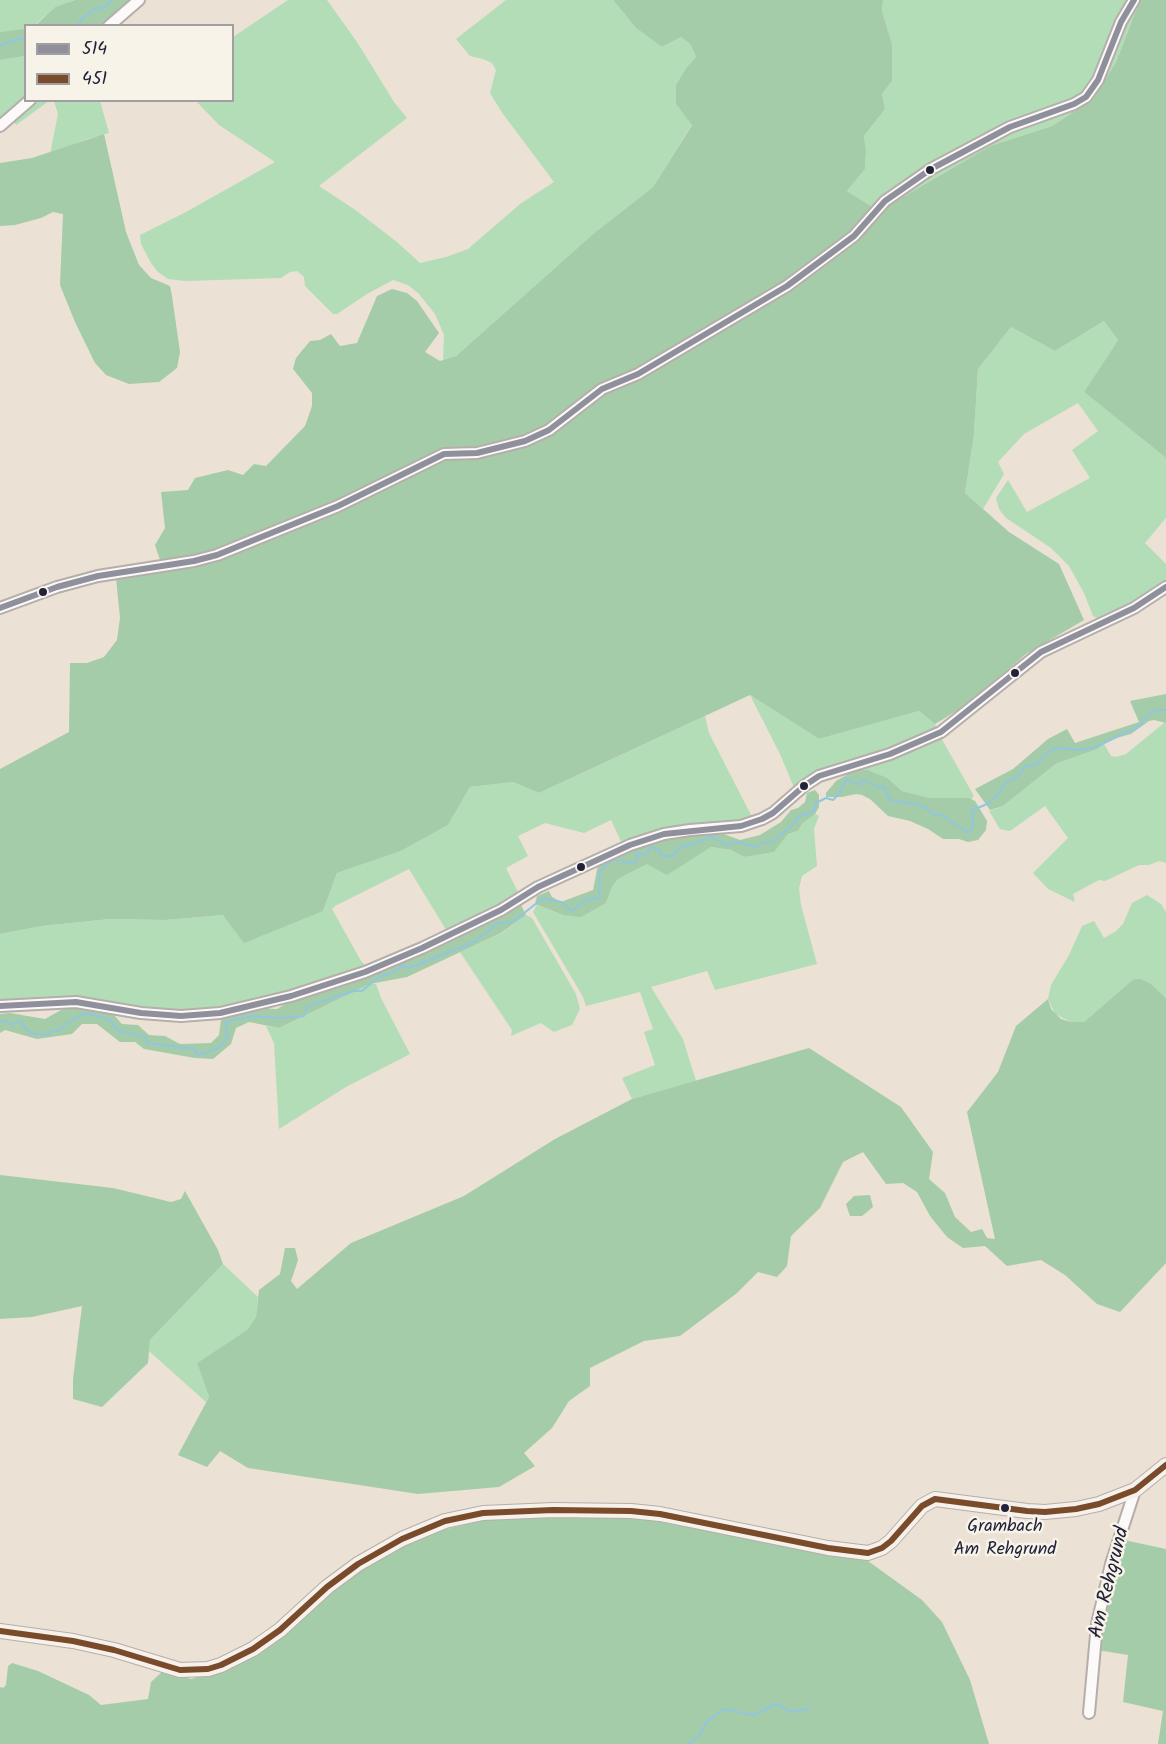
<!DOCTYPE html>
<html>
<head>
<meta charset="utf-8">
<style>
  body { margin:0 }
  #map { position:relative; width:1166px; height:1744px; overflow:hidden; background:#ebe1d5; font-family:Kalam,sans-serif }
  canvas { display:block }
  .legend { position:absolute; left:24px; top:24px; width:210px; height:78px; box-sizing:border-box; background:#f7f3e8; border:2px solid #a29fa3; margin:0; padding:8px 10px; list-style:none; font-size:18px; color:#22223b }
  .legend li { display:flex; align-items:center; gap:12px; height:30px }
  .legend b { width:30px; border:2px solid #a29fa3 }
</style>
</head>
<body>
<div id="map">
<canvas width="1166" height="1744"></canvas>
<ul class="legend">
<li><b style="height:8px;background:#90909d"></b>514</li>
<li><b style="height:8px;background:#7a4b2a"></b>451</li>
</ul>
</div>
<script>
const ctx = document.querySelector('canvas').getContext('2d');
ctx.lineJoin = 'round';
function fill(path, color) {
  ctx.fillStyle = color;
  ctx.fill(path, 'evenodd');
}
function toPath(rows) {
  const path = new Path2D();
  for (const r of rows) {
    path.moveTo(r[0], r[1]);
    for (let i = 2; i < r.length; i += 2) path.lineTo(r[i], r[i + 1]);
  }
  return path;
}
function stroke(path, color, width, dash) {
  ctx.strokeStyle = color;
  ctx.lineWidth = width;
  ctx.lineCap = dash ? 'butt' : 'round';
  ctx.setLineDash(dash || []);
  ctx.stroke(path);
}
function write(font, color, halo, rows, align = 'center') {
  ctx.font = font + ' Kalam,sans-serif';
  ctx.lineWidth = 5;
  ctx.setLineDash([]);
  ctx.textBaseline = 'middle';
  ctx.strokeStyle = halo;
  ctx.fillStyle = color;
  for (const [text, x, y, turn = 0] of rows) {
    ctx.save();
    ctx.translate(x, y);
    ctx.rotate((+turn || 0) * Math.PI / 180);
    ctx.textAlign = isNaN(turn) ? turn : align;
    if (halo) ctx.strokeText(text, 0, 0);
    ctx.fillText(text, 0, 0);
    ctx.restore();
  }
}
fill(toPath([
  [0,0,75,0,55,7,35,25,26,26,25,29,18,31,0,32],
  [288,0,327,0,357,42,394,102,407,118,319,186,354,209,397,242,420,263,446,257,468,249,520,204,554,182,503,114,490,93,496,70,492,63,483,59,470,56,456,39,506,0,613,0,636,28,662,47,681,37,691,45,696,57,687,67,676,104,692,124,653,187,593,234,456,356,443,360,444,335,435,314,419,294,408,285,393,280,367,294,337,314,333,314,305,286,304,277,297,271,290,272,281,278,185,281,168,279,158,272,151,263,141,244,140,235,186,212,275,162,219,125,196,101,232,100,233,37],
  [883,0,1140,0,1116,62,1093,99,1052,126,990,146,879,211,847,191,865,169,866,151,864,136,885,109,882,94,892,81,892,44,882,11],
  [25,56,26,100,0,123,0,60],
  [33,101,49,101,16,125,13,120],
  [54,101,100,101,109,133,87,139,50,154,58,114],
  [1104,321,1118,340,1084,392,1166,458,1166,518,1145,543,1166,564,1166,583,1154,593,1100,620,1093,616,1084,593,1069,566,1051,548,1006,518,999,509,996,498,1008,480,1027,512,1090,478,1072,450,1098,431,1078,403,1024,434,998,462,1004,474,983,509,965,493,974,435,978,369,1011,327,1055,351],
  [750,695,819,739,919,711,935,724,937,730,795,790,780,754],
  [705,716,709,733,753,819,623,846,611,820,584,833,545,823,518,836,528,856,506,868,519,894,448,933,409,869,335,906,332,909,361,961,366,966,359,972,218,1011,147,1012,0,1004,0,934,42,926,110,919,165,920,223,915,323,911,337,873,401,851,448,825,470,787,513,782,539,793],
  [1164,723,1166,723,1166,863,1159,861,1149,865,1139,865,1105,881,1099,880,1073,894,1075,902,1048,889,1033,873,1068,838,1045,806,1010,831,1000,829,989,811,1003,806,1057,763,1104,744,1111,756,1116,757,1126,754],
  [940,736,974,796,971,799,930,798,902,791,874,772,860,770,859,766],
  [815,814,819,816,814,829,817,866,802,876,799,888,801,905,817,964,715,990,707,971,651,987,683,1039,696,1081,632,1099,622,1078,655,1065,644,1032,653,1029,640,992,586,1006,583,997,533,912,537,905,563,915,606,903,612,887,618,879,647,864,701,852,711,847,731,850,744,857,773,852,788,834,798,831,802,824],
  [1147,895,1161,904,1166,912,1166,998,1151,984,1130,982,1084,1022,1071,1022,1055,1014,1048,999,1051,985,1069,955,1082,926,1094,921,1104,938,1116,931,1123,924,1132,903],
  [526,915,532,918,576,994,580,1009,572,1025,554,1032,541,1023,511,1036,512,1030,460,952,502,933],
  [370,984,376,984,381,998,410,1054,346,1087,279,1129,274,1043,266,1026,279,1028],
  [223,1264,258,1297,256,1317,247,1330,197,1363,209,1397,206,1402,149,1351,150,1340]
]), '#b3ddb6');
fill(toPath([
  [75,0,134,0,105,25,35,26,55,7],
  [613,0,883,0,882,11,892,44,892,81,882,94,885,109,864,136,866,151,865,169,847,191,879,211,990,146,1052,126,1093,99,1116,62,1140,0,1166,0,1166,458,1084,392,1118,340,1104,321,1055,351,1011,327,978,369,974,435,965,493,1009,532,1059,564,1084,620,1026,654,968,704,935,724,919,711,819,739,750,695,539,793,513,782,470,787,448,825,401,851,337,873,323,911,244,943,223,915,165,920,110,919,42,926,0,934,0,769,69,732,70,663,87,663,104,657,117,640,120,618,116,578,163,569,155,545,165,528,161,492,188,490,195,478,228,470,243,475,254,464,266,466,305,426,312,406,312,393,293,369,296,358,310,341,320,340,331,334,340,346,357,343,377,296,392,289,407,293,417,301,439,333,425,352,440,361,456,356,593,234,653,187,692,125,676,104,676,85,687,67,696,57,691,45,681,37,662,47,636,28],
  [25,29,25,56,0,60,0,32],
  [104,134,126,232,139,265,151,278,170,286,172,296,180,352,177,368,159,382,129,384,106,375,95,363,75,322,60,285,63,214,53,212,41,218,15,225,0,226,0,163,32,158],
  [1166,694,1166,723,1154,720,1149,721,1131,734,1109,740,1097,749,1057,763,1003,806,990,810,975,789,1013,769,1048,739,1067,729,1075,743,1139,722,1130,701],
  [860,770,868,770,887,778,902,791,930,798,969,798,975,801,987,821,986,830,978,840,968,842,959,839,943,839,928,829,910,821,888,816,870,799,862,795,856,794,842,797,826,797,826,793,836,781,853,771],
  [815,790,819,795,819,807,815,814,802,824,798,831,788,834,774,852,744,857,731,850,711,847,667,875,647,864,618,879,612,887,606,903,581,917,563,915,535,904,537,896,549,891,552,897,561,902,593,890,598,865,640,844,676,835,718,832,740,840,760,835,781,822,791,810,798,808,805,802,807,793],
  [521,905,526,915,501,933,407,977,370,984,279,1028,249,1022,236,1028,231,1044,213,1059,195,1058,144,1049,135,1042,120,1042,97,1024,82,1024,72,1034,37,1039,5,1030,0,1033,0,1014,10,1013,45,1019,61,1010,81,1005,113,1014,122,1024,138,1025,149,1035,165,1036,180,1044,211,1043,219,1035,221,1020,235,1013,261,1008,277,1009,290,1001],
  [1135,979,1141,979,1151,984,1166,998,1166,1263,1120,1312,1097,1304,1065,1275,1041,1260,1007,1266,985,1246,963,1248,947,1237,930,1216,917,1192,903,1183,886,1184,863,1152,843,1162,820,1208,791,1236,787,1266,777,1277,758,1272,737,1293,680,1336,644,1341,590,1368,590,1386,569,1401,552,1428,524,1453,535,1466,499,1487,418,1494,248,1468,220,1451,207,1467,178,1455,209,1397,197,1363,247,1330,256,1317,259,1290,280,1274,285,1248,295,1248,298,1260,291,1281,297,1289,351,1243,464,1196,555,1139,632,1099,809,1048,901,1107,933,1152,929,1179,945,1193,955,1217,971,1232,982,1229,987,1238,995,1239,967,1112,998,1072,1016,1026,1048,999,1051,1009,1061,1019,1071,1022,1084,1022,1130,982],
  [0,1175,113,1188,171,1202,181,1199,185,1191,218,1250,223,1264,150,1340,148,1363,102,1407,73,1399,73,1379,82,1306,32,1317,0,1319],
  [870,1195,873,1207,862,1216,850,1216,846,1204,854,1196],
  [565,1516,645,1519,868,1561,922,1600,942,1622,970,1680,989,1744,0,1744,0,1687,3,1688,6,1685,8,1666,12,1663,38,1671,89,1695,101,1705,148,1699,151,1682,164,1670,191,1679,231,1667,334,1589,382,1556,438,1531,485,1520],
  [1124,1540,1166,1549,1166,1744,1158,1744,1163,1711,1123,1702,1128,1655,1097,1650,1104,1607]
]), '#a5cca8');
stroke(toPath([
  [77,26,82,19,93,10,106,6,111,0],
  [0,46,19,38,26,41],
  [0,1021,5,1021,12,1025,19,1021,30,1033,47,1035,52,1031,59,1031,62,1027,84,1013,109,1019,119,1031,146,1037,147,1043,195,1049,198,1055,217,1049,224,1042,228,1035,225,1023,233,1020,253,1016,280,1018,304,1016,308,1006,354,991,362,991,379,977,396,971,402,965,409,968,474,942,489,931,495,924,513,922,543,898,561,902,572,911,585,900,600,898,599,877,602,869,613,859,629,863,637,861,637,853,646,855,651,847,658,849,661,856,672,856,680,847,694,844,711,836,726,845,737,842,756,847,765,842,772,842,794,824,798,817,814,811,816,803,826,798,833,800,840,793,846,779,860,785,863,779,877,787,884,787,890,800,921,805,933,814,941,815,969,833,973,826,972,810,985,805,998,795,1006,782,1016,778,1026,766,1035,765,1054,748,1079,750,1096,747,1141,725,1148,714,1158,710,1166,710],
  [688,1744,700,1735,705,1724,723,1709,754,1715,775,1704,793,1712,810,1708]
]), '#91c6e1', 2);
const street = toPath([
  [109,26,139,0],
  [0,126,30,100],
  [0,608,57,587,98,576,194,561,217,555,338,506,444,454,477,453,525,441,549,430,602,389,638,374,787,286,854,236,885,201,931,169,1010,127,1074,104,1086,97,1098,80,1121,22,1134,0],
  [0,1006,76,1002,141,1013,181,1016,220,1013,291,996,365,972,422,948,501,910,538,887,630,845,664,834,690,830,741,826,762,819,773,813,804,786,819,776,890,754,941,732,1041,652,1134,608,1166,587],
  [1089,1713,1097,1624,1111,1564,1135,1490]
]);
const secondary = toPath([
  [0,1631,73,1641,114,1650,180,1670,208,1669,221,1665,253,1649,280,1630,327,1587,358,1564,402,1539,445,1521,483,1513,553,1510,631,1511,660,1514,828,1548,868,1553,882,1548,891,1541,922,1506,935,1499,1027,1511,1045,1512,1076,1509,1099,1504,1135,1490,1166,1465]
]);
stroke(street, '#b5aeaa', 14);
stroke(secondary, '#b5aeaa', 16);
stroke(street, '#fcfaf9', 10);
stroke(secondary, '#f6f1eb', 14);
stroke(toPath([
  [0,608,57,587,98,576,194,561,217,555,338,506,444,454,477,453,525,441,549,430,602,389,638,374,787,286,854,236,885,201,931,169,1010,127,1074,104,1086,97,1098,80,1121,22,1134,0],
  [0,1006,76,1002,141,1013,181,1016,220,1013,291,996,365,972,422,948,501,910,538,887,630,845,664,834,741,826,762,819,773,813,804,786,819,776,890,754,941,732,1041,652,1134,608,1166,587]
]), '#90909d', 6);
stroke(toPath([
  [0,1631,73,1641,114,1650,180,1670,208,1669,221,1665,253,1649,280,1630,327,1587,358,1564,402,1539,445,1521,483,1513,553,1510,631,1511,660,1514,828,1548,868,1553,882,1548,891,1541,922,1506,935,1499,1027,1511,1045,1512,1076,1509,1099,1504,1135,1490,1166,1465]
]), '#7a4b2a', 6);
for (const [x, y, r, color] of [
  [930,170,5,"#22223b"],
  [43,592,5,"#22223b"],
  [1015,673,5,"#22223b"],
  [804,786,5,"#22223b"],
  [581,867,5,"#22223b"],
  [1005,1508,5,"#22223b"]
]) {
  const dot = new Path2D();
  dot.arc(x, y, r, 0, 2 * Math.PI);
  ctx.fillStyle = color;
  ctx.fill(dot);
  stroke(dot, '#f7f3e8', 2);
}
write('18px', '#22223b', '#f7f3e8', [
  ["Grambach",1005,1528],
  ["Am Rehgrund",1005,1551]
]);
write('20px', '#22223b', '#f7f3e8', [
  ["Am Rehgrund",1111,1583,-76]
]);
</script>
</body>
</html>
